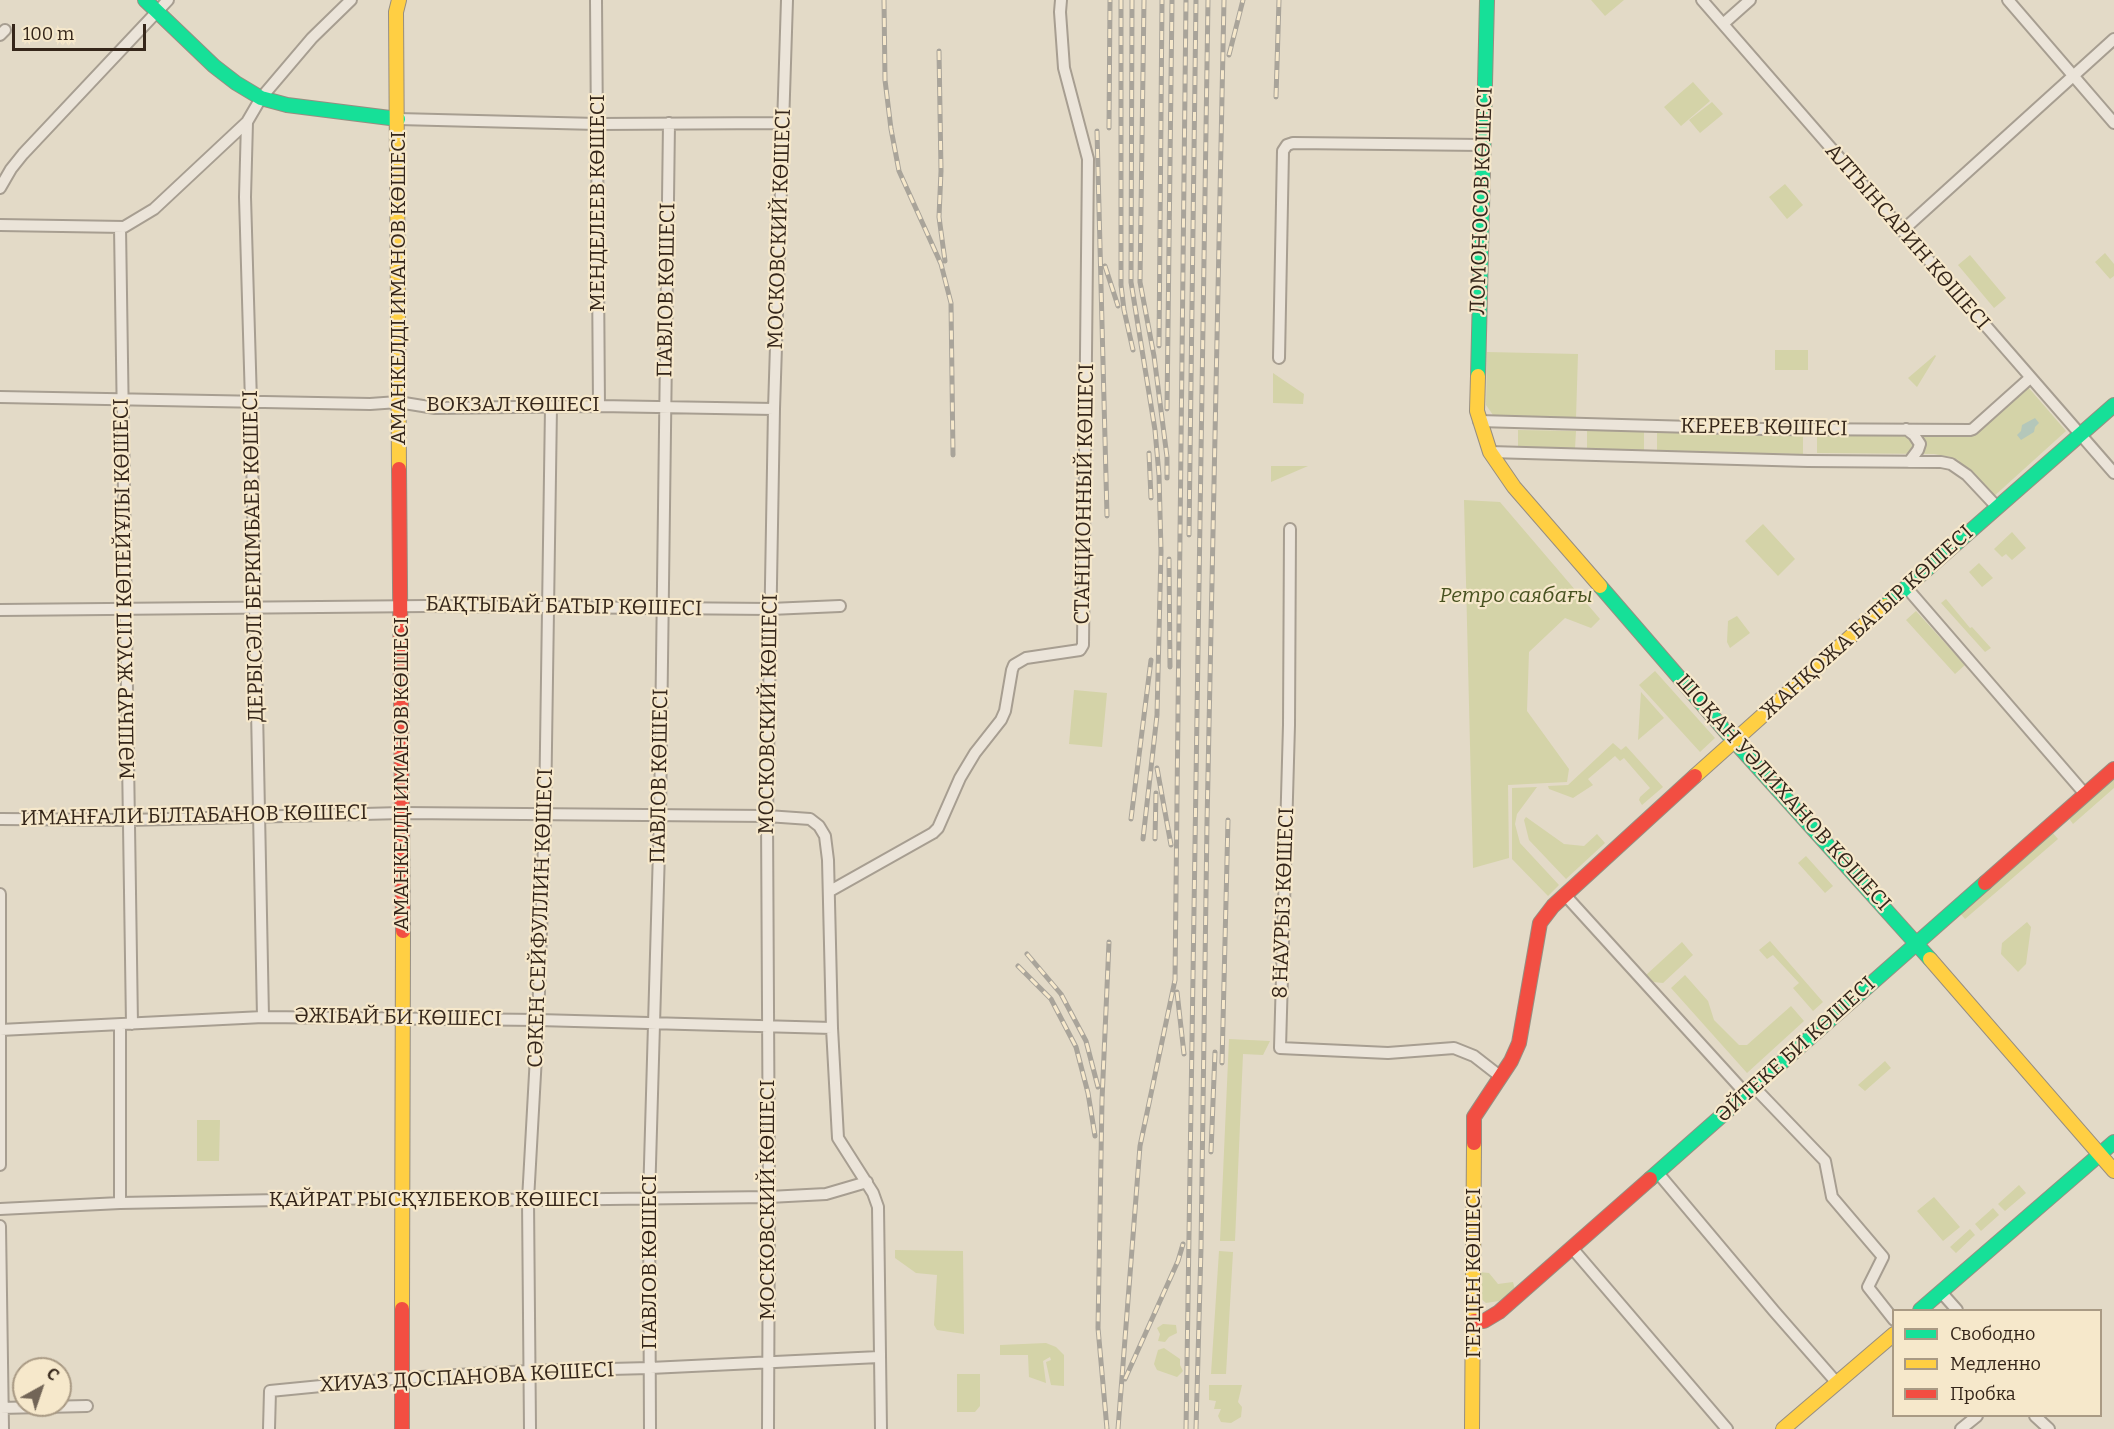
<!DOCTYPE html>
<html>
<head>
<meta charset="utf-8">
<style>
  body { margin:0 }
  #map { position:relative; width:2114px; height:1429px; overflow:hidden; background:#e3dac7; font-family:Bitter,serif }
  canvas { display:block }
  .legend { position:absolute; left:1892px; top:1309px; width:210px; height:108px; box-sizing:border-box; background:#f6e8cb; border:2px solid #a99a84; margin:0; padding:8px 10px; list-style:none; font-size:18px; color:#35261a }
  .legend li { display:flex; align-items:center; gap:12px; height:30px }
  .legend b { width:30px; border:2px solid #a99a84 }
  .north { position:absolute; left:12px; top:1357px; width:60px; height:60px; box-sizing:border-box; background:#f6e8cb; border:2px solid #a99a84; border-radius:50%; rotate:40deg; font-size:16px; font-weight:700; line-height:24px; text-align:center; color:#35261a }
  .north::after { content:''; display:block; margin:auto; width:21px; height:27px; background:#726557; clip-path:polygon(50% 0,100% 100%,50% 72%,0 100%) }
  .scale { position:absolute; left:12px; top:24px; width:134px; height:27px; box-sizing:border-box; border:3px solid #35261a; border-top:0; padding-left:8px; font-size:18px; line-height:21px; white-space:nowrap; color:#35261a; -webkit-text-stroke:4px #f6e8cb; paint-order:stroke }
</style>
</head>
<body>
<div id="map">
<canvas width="2114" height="1429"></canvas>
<ul class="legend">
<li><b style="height:8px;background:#16e098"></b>Свободно</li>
<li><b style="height:8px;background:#ffcf43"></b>Медленно</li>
<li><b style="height:8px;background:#f24e42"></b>Пробка</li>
</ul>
<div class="north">С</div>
<div class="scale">100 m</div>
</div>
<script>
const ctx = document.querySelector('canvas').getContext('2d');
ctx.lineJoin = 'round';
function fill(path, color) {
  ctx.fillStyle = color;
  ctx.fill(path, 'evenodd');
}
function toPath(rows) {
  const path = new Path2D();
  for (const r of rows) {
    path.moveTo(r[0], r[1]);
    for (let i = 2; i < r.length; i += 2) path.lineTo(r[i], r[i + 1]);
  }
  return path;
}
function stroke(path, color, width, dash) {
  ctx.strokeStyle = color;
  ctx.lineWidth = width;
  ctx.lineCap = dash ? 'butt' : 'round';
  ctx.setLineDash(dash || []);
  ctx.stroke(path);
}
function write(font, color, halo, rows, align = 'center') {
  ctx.font = font + ' Bitter,serif';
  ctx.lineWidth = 4.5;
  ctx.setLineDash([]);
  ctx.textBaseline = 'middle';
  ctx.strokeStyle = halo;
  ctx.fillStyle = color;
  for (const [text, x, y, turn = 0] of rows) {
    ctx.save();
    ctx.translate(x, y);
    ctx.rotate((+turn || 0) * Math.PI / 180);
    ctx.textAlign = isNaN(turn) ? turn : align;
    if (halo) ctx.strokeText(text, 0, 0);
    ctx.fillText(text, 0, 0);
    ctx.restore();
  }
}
fill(toPath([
  [1591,0,1624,0,1605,16],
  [1693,82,1710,101,1681,126,1664,107],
  [1712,102,1723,114,1700,133,1689,120],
  [1785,184,1803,205,1787,219,1769,197],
  [2105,253,2114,264,2114,276,2110,279,2095,262],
  [1970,255,2006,298,1994,308,1958,265],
  [1775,350,1808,350,1808,370,1775,370],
  [1487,352,1578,354,1576,418,1493,415,1486,405],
  [1935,355,1936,356,1917,387,1908,378],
  [1273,373,1304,394,1303,404,1273,403],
  [2028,387,2066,431,1992,498,1958,460,1950,457,1934,454,1817,453,1817,433,1965,436,1971,434],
  [1518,430,1576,431,1575,449,1518,447],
  [1587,430,1644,431,1644,450,1587,450],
  [1657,431,1803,434,1803,454,1657,451],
  [1271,466,1308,466,1271,482],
  [1464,500,1500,502,1600,619,1591,628,1565,618,1529,652,1527,711,1569,769,1567,782,1508,785,1509,858,1473,868],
  [1763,524,1795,559,1778,576,1745,541],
  [2012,532,2026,548,2012,560,2006,554,2002,557,1994,549],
  [1979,563,1993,578,1982,587,1969,572],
  [1946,599,1970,628,1972,627,1991,648,1985,652,1941,603],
  [1916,611,1965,665,1955,674,1906,620],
  [1737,616,1750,633,1730,648,1727,642,1728,621],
  [1655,671,1715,738,1700,752,1639,685],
  [1074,690,1107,693,1102,747,1069,744],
  [1641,692,1664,718,1638,740],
  [1613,743,1621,750,1626,746,1663,787,1642,805,1639,800,1640,797,1650,788,1624,758,1620,761,1615,756,1588,779,1593,785,1573,798,1549,789,1548,786,1568,785],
  [2114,778,2114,788,2073,824,2068,817],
  [1537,787,1517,814,1515,824,1520,843,1559,885,1548,896,1512,859,1512,788],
  [1526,817,1564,844,1584,846,1597,834,1605,843,1566,879,1529,840,1524,820],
  [2052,832,2058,839,1965,919,1959,912],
  [1806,856,1833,886,1825,893,1798,863],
  [2027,922,2031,927,2026,964,2018,972,2001,954,2002,943],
  [1770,941,1823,1002,1813,1011,1793,988,1799,983,1773,955,1767,959,1759,950],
  [1682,942,1693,955,1663,983,1653,982,1646,975],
  [1685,975,1708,1001,1714,1020,1739,1045,1747,1045,1791,1006,1804,1021,1747,1073,1671,988],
  [1229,1039,1270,1041,1263,1055,1243,1054,1235,1241,1220,1241],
  [1885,1061,1891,1068,1865,1091,1858,1085],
  [197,1120,220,1120,219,1161,197,1161],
  [2019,1185,2026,1193,2005,1211,1998,1204],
  [1934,1197,1960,1227,1943,1241,1917,1211],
  [1993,1208,1999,1215,1981,1231,1975,1224],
  [1970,1229,1975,1235,1956,1253,1950,1247],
  [895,1250,963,1251,964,1334,937,1330,934,1325,937,1275,916,1273,895,1258],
  [1219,1251,1233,1252,1226,1374,1211,1374],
  [1479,1272,1489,1273,1498,1284,1513,1282,1515,1290,1499,1301,1486,1303,1479,1297],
  [1163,1324,1176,1325,1177,1333,1169,1337,1165,1342,1158,1341,1160,1334,1157,1328],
  [1046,1343,1056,1347,1064,1355,1064,1386,1051,1385,1046,1362,1051,1360,1050,1357,1043,1361,1046,1383,1029,1377,1028,1355,1000,1355,1000,1345],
  [1164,1348,1180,1359,1180,1365,1183,1371,1177,1377,1157,1370,1154,1364,1158,1350],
  [957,1374,980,1374,980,1406,975,1412,957,1412],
  [1209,1385,1242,1385,1238,1402,1242,1407,1241,1417,1231,1423,1221,1422,1218,1416,1221,1409,1214,1409,1216,1401,1209,1400]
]), '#d4d3a8');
fill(toPath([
  [2035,418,2039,423,2035,427,2034,432,2021,440,2017,435,2021,431,2022,425]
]), '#b4c7ba');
const street = toPath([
  [596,0,599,406],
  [1702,0,2114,473],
  [2008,0,2114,123],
  [1723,24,1750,0],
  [0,35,5,30],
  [398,119,597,124,783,123],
  [0,188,11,169,23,154,168,0],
  [0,225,124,227,154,209,247,122],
  [120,227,132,1024],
  [1902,231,2114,39],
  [1279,358,1283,151,1287,145,1293,143,1483,145],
  [0,397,370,404,398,402,435,408,599,406,774,409],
  [1479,421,1764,429,1970,430,1973,429,2030,378],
  [1906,429,1914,435,1920,444,1918,450,1909,462],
  [1490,452,1808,461,1941,462,1951,464,1967,475,1997,507],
  [1290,529,1289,725,1280,1048,1388,1053,1454,1048,1474,1056,1501,1077],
  [1906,587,2085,794],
  [0,610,427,606,770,609,840,606],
  [0,819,129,820,402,813,767,816,810,819,819,826,825,836,828,860,832,1028,838,1138,873,1193,878,1207,881,1429],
  [830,891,933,833,938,828,960,778,975,753,1001,720,1005,711,1012,670,1014,665,1026,658,1080,650,1083,645,1088,159,1064,68,1060,12,1061,0],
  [0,894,0,1165],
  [1565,895,1747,1095],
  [263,1017,251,402,245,197,247,122,261,98,312,38,351,0],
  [0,1030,263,1017,538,1020,832,1028],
  [1754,1087,1825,1161,1832,1197,1883,1257,1868,1287,1894,1320],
  [1658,1173,1774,1311,1837,1383],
  [120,1203,120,1025],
  [0,1209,120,1203,386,1198,528,1200,769,1197,826,1194,867,1182],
  [0,1226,3,1429],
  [1572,1248,1727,1429],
  [1941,1292,1957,1310],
  [0,1408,87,1406],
  [2035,1416,2049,1429],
  [269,1429,270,1391,403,1378,529,1371,650,1368,879,1357],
  [530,1429,528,1200,538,1020,545,814,551,407],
  [650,1429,649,1199,660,815,669,123],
  [768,1429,769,1197,767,816,774,409,787,0],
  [1961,1429,1977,1416]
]);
const fast = toPath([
  [145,0,214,66,236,83,261,98,287,105,398,119],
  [1478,376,1487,0],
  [1600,586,1734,741,1930,959],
  [1885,606,2114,405],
  [1650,1179,1985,883],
  [1920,1310,2114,1142]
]);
const slow = toPath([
  [399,0,396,12,399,469],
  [1478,376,1477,411,1490,452,1514,487,1600,586],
  [1695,776,1885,606],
  [1930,959,2114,1171],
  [402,1309,403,931],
  [1472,1429,1474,1143],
  [1783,1429,1894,1334]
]);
const jam = toPath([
  [399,469,403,931],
  [1985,883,2114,769],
  [1474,1143,1474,1117,1511,1061,1519,1043,1540,923,1553,906,1695,776],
  [1474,1321,1484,1321,1499,1312,1650,1179],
  [402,1429,402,1309]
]);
stroke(street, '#a79e91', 14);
stroke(fast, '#978e81', 16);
stroke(slow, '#978e81', 16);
stroke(jam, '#978e81', 16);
stroke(street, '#ebe4d9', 10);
stroke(fast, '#16e098', 14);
stroke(slow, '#ffcf43', 14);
stroke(jam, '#f24e42', 14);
const rail = toPath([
  [884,0,885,80,891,129,899,171,941,264,951,303,953,455],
  [1121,0,1121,285,1124,310,1133,350],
  [1132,0,1131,282,1155,430,1159,475,1161,551,1157,715,1143,839],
  [1144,0,1140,282,1154,356,1167,457,1167,478],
  [939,51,941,171,939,217,945,261],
  [1229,55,1243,0],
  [1276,97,1279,0],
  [1109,128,1110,0],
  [1097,131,1107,516],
  [1105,266,1118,306],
  [1159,346,1162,0],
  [1167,409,1172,0],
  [1149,453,1151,498],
  [1189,535,1196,0],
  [1169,559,1170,667],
  [1157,768,1171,845],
  [1131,819,1151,660],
  [1155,839,1156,793],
  [1027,954,1061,994,1086,1041,1098,1087],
  [1018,966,1051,999,1076,1047,1088,1093,1095,1136],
  [1177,992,1184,1054],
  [1222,1063,1228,820],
  [1211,1152,1215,1052],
  [1125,1379,1178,1261,1183,1244],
  [1107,1429,1098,1328,1102,1100,1109,942],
  [1118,1429,1140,1146,1175,980,1186,0],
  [1186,1429,1208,0],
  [1196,1429,1201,1248,1207,823,1224,0]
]);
stroke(rail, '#a9a49a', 5);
stroke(rail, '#f6e8cb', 3, [9]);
write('21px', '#35261a', '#f6e8cb', [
  ["ЛОМОНОСОВ КӨШЕСІ",1482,201,-88],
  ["МЕНДЕЛЕЕВ КӨШЕСІ",598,203,-90],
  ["МОСКОВСКИЙ КӨШЕСІ",780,229,-88],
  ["АЛТЫНСАРИН КӨШЕСІ",1907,237,49],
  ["АМАНКЕЛДІ ИМАНОВ КӨШЕСІ",399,288,-90],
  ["ПАВЛОВ КӨШЕСІ",667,290,-89],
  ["ВОКЗАЛ КӨШЕСІ",513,405],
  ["КЕРЕЕВ КӨШЕСІ",1764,428,1],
  ["СТАНЦИОННЫЙ КӨШЕСІ",1085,494,-89],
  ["ДЕРБІСӘЛІ БЕРКІМБАЕВ КӨШЕСІ",254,556,-91],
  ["МӘШҺҮР ЖҮСІП КӨПЕЙҰЛЫ КӨШЕСІ",125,589,-91],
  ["БАҚТЫБАЙ БАТЫР КӨШЕСІ",564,607,1],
  ["ЖАНҚОЖА БАТЫР КӨШЕСІ",1867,623,-42],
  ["МОСКОВСКИЙ КӨШЕСІ",769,714,-89],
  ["АМАНКЕЛДІ ИМАНОВ КӨШЕСІ",402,774,-90],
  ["ПАВЛОВ КӨШЕСІ",660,776,-89],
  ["ШОҚАН УӘЛИХАНОВ КӨШЕСІ",1783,793,48],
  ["ИМАНҒАЛИ БІЛТАБАНОВ КӨШЕСІ",194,816,-1],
  ["8 НАУРЫЗ КӨШЕСІ",1284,903,-88],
  ["СӘКЕН СЕЙФУЛЛИН КӨШЕСІ",541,918,-88],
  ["ӘЖІБАЙ БИ КӨШЕСІ",398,1018,1],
  ["ӘЙТЕКЕ БИ КӨШЕСІ",1796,1050,-42],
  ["ҚАЙРАТ РЫСҚҰЛБЕКОВ КӨШЕСІ",434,1200],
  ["МОСКОВСКИЙ КӨШЕСІ",768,1200,-90],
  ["ПАВЛОВ КӨШЕСІ",650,1262,-90],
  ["ГЕРЦЕН КӨШЕСІ",1474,1273,-90],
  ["ХИУАЗ ДОСПАНОВА КӨШЕСІ",467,1378,-3]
]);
write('italic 21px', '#485220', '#f6e8cb', [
  ["Ретро саябағы",1516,596]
]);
</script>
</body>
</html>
